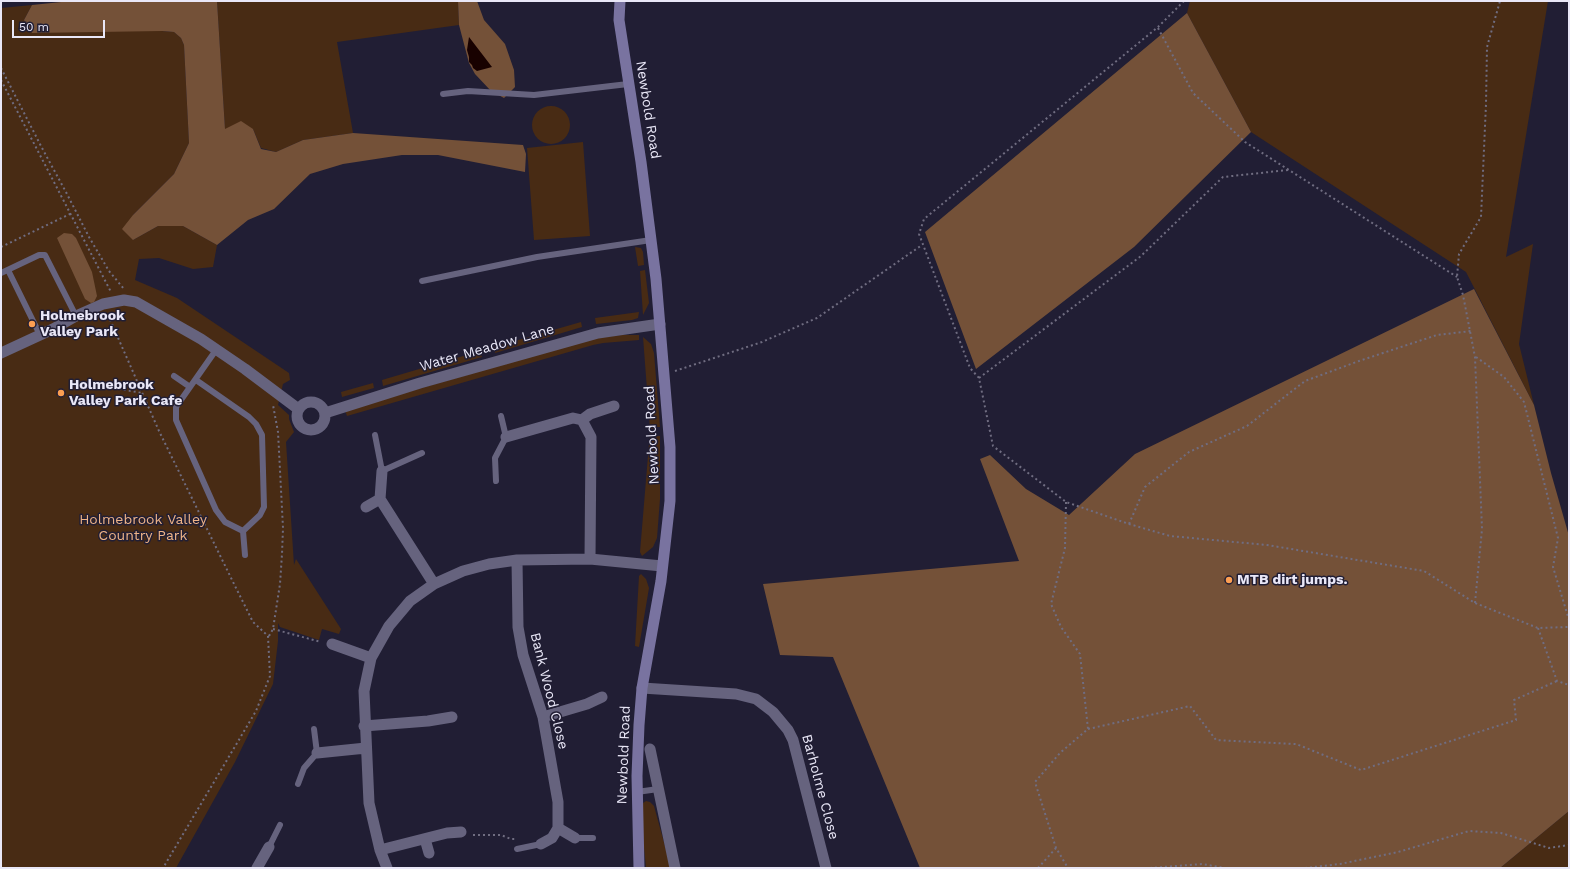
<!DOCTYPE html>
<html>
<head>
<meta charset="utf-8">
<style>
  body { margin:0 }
  #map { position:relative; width:1570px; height:869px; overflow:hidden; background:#211e34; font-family:"Work Sans",sans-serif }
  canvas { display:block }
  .frame { position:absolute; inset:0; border:2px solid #e9e7f7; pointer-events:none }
  .scale { position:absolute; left:12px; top:20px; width:93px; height:18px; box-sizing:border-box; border:2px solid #e9e7f7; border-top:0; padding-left:5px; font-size:12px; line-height:14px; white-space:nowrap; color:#e9e7f7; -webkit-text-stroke:3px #211e34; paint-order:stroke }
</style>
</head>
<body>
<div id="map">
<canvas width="1570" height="869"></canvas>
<div class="frame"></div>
<div class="scale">50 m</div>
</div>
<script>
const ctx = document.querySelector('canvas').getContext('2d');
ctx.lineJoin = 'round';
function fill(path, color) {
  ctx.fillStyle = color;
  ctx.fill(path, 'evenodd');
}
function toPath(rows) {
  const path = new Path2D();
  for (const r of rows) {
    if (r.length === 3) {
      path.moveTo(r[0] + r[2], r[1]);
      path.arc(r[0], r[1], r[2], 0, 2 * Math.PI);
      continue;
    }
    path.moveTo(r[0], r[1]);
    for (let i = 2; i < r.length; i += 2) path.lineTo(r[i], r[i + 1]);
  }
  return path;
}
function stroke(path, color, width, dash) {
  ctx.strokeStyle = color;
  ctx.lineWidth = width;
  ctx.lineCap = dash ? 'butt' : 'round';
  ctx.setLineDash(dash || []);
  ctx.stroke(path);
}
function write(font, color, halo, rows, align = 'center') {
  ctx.font = font + ' "Work Sans",sans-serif';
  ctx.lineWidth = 3;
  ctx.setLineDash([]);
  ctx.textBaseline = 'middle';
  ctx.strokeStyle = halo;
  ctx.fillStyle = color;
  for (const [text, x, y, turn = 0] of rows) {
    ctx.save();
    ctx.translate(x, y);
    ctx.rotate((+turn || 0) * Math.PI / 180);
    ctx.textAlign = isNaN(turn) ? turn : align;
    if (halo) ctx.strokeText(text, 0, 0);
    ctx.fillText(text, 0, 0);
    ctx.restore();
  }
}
fill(toPath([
  [217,1,458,1,459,25,337,42,353,133,303,140,276,152,261,148,253,129,225,129],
  [1190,1,1548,1,1506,257,1533,244,1519,344,1534,405,1466,272,1251,132,1187,13],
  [32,5,24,20,174,32,181,38,184,45,189,143,174,174,133,215,133,240,158,226,183,226,217,245,213,267,193,269,159,258,139,259,135,280,177,298,289,373,290,380,283,384,278,405,289,415,289,419,294,432,286,442,294,565,296,559,341,629,339,634,322,629,319,640,280,627,278,623,278,641,273,684,235,762,176,868,1,868,1,8],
  [551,125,19],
  [583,142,590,236,534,240,527,148],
  [635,247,641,248,643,252,644,265,638,266],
  [645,270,649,303,643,315,640,271],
  [639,312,638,318,632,320,596,324,595,318],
  [581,322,582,327,495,353,494,347],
  [622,335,639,335,639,340,603,343,593,345,347,416,345,410,584,341,603,337],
  [643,337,651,344,654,353,660,427,656,427,656,429,650,429],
  [480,351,482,357,383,386,382,380],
  [373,383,374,388,342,397,341,392],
  [650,432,657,432,657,436,660,436,660,499,657,538,653,547,642,556,640,552],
  [641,574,646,579,649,588,639,647,635,646,639,576],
  [646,801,650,802,654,806,671,868,646,868,642,826,643,803],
  [1569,811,1569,868,1500,868]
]), '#482b14');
fill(toPath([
  [71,1,217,1,225,129,241,121,253,129,261,149,276,152,303,140,353,133,523,145,526,154,525,172,438,155,402,155,343,164,310,174,274,209,248,220,217,245,183,226,158,226,133,240,122,229,133,215,174,174,189,143,184,45,181,38,174,32,162,31,32,33,24,20,32,5],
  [458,1,477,1,484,20,505,44,514,70,515,87,504,98,491,91,475,74,469,63,459,25],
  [1187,13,1251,132,1134,247,976,369,925,232],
  [64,233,72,234,76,238,92,272,97,296,94,302,91,303,85,299,57,238],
  [1474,289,1534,405,1551,473,1569,536,1569,811,1500,868,920,868,833,657,780,655,763,584,1019,561,980,459,990,455,1026,489,1069,515,1135,454]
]), '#745138');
fill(toPath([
  [469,37,492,67,477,71,473,68,472,65,469,62,469,57,467,50]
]), '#180100');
stroke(toPath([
  [1184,1,1158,27,924,219,919,234,970,368,979,378,993,446,1066,502,1129,524,1170,536,1267,545,1424,571,1475,603,1538,628,1569,627],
  [1158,28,1193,93,1245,142,1457,277],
  [1,68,42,148,67,194,89,237,109,271,124,289],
  [1,80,111,292],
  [1,247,70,214],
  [108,315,159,431,236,588,253,622,268,636,270,676,256,711,163,868],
  [1476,357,1504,377,1524,402,1558,538,1553,567,1569,620],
  [675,371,762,342,817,318,922,245],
  [979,378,1141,256,1223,177,1288,170],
  [104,389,114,388,142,393],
  [1066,502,1065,548,1051,604,1061,627,1080,654,1088,729,1060,753,1035,782,1056,848,1068,868],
  [1129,524,1145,487,1189,452,1247,426,1305,381,1359,361,1437,335,1471,331],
  [1475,603,1482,529,1475,357,1463,295,1457,277,1459,254,1481,217,1486,104,1487,47,1500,1],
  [1538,628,1557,681,1569,685],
  [273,629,321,642],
  [269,636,273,629,280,584,282,554,283,528,278,432,273,405],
  [1088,729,1190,706,1216,740,1296,744,1361,770,1516,720,1514,700,1557,681],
  [473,835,501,835,511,839,515,839],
  [1038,868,1056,848],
  [1150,868,1202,864,1225,868],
  [1305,868,1340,864,1398,852,1469,831,1501,833,1549,848,1569,845]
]), '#706d81', 2, [2, 3]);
stroke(toPath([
  [443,94,468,91,534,95,628,84],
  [8,270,40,335],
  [1,273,39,255,45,255,76,316],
  [422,281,537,257,651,240],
  [216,350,176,407,176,420,216,510,225,522,243,531],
  [174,376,190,387],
  [196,380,249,417,256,424,262,435,264,507,260,515,243,531],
  [375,435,382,471,422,453],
  [496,481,495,458,506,437,501,416],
  [243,531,245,555],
  [298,784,304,768,317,753,314,729],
  [637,792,658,789],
  [575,838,593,838],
  [269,847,280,825],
  [517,849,541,844]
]), '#66637e', 6);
stroke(toPath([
  [1,353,53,329,76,316,103,304,124,300,136,302,201,339,245,369,297,408],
  [311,416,14],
  [325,413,420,383,598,333,660,324],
  [582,420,591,437,590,559],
  [506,437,573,418,582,420,590,414,614,406],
  [382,471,380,499,434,584],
  [366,507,380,499],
  [517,560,518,627,523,655,543,717,558,802,558,828,552,838,541,844],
  [332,644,371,658],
  [642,688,736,694,756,699,773,712,788,730,793,740,826,868],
  [543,717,587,704,602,697],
  [364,726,428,721,452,717],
  [650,749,675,868],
  [317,753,366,748],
  [558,828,575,838],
  [425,839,429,853],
  [380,850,447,833,461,832],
  [257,868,269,847],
  [387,868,380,850,369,803,364,691,371,658,389,626,410,601,434,584,463,571,489,564,517,560,590,559,662,566]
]), '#66637e', 11);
stroke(toPath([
  [620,1,619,20,641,162,656,279,670,447,670,501,661,581,642,688,639,725,637,776,639,868]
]), '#7973a0', 11);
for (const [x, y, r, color] of [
  [32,324,4,"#fc9e52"],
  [61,393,4,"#fc9e52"],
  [1229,580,4,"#fc9e52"]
]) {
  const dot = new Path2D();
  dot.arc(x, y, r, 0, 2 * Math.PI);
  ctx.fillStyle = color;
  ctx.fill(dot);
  stroke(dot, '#211e34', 1.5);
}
write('14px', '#e9e7f7', '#211e34', [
  ["Newbold Road",648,110,81],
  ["Water Meadow Lane",487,348,-16],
  ["Newbold Road",652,435,-93],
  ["Bank Wood Close",549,691,76],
  ["Newbold Road",624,755,-88],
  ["Barholme Close",820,787,75]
]);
write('bold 14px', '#e9e7f7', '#211e34', [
  ["Holmebrook",40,316],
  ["Valley Park",40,332],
  ["Holmebrook",69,385],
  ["Valley Park Cafe",69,401],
  ["MTB dirt jumps.",1237,580]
], 'left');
write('14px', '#eeb387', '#211e34', [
  ["Holmebrook Valley",143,520],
  ["Country Park",143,536]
]);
</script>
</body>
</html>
